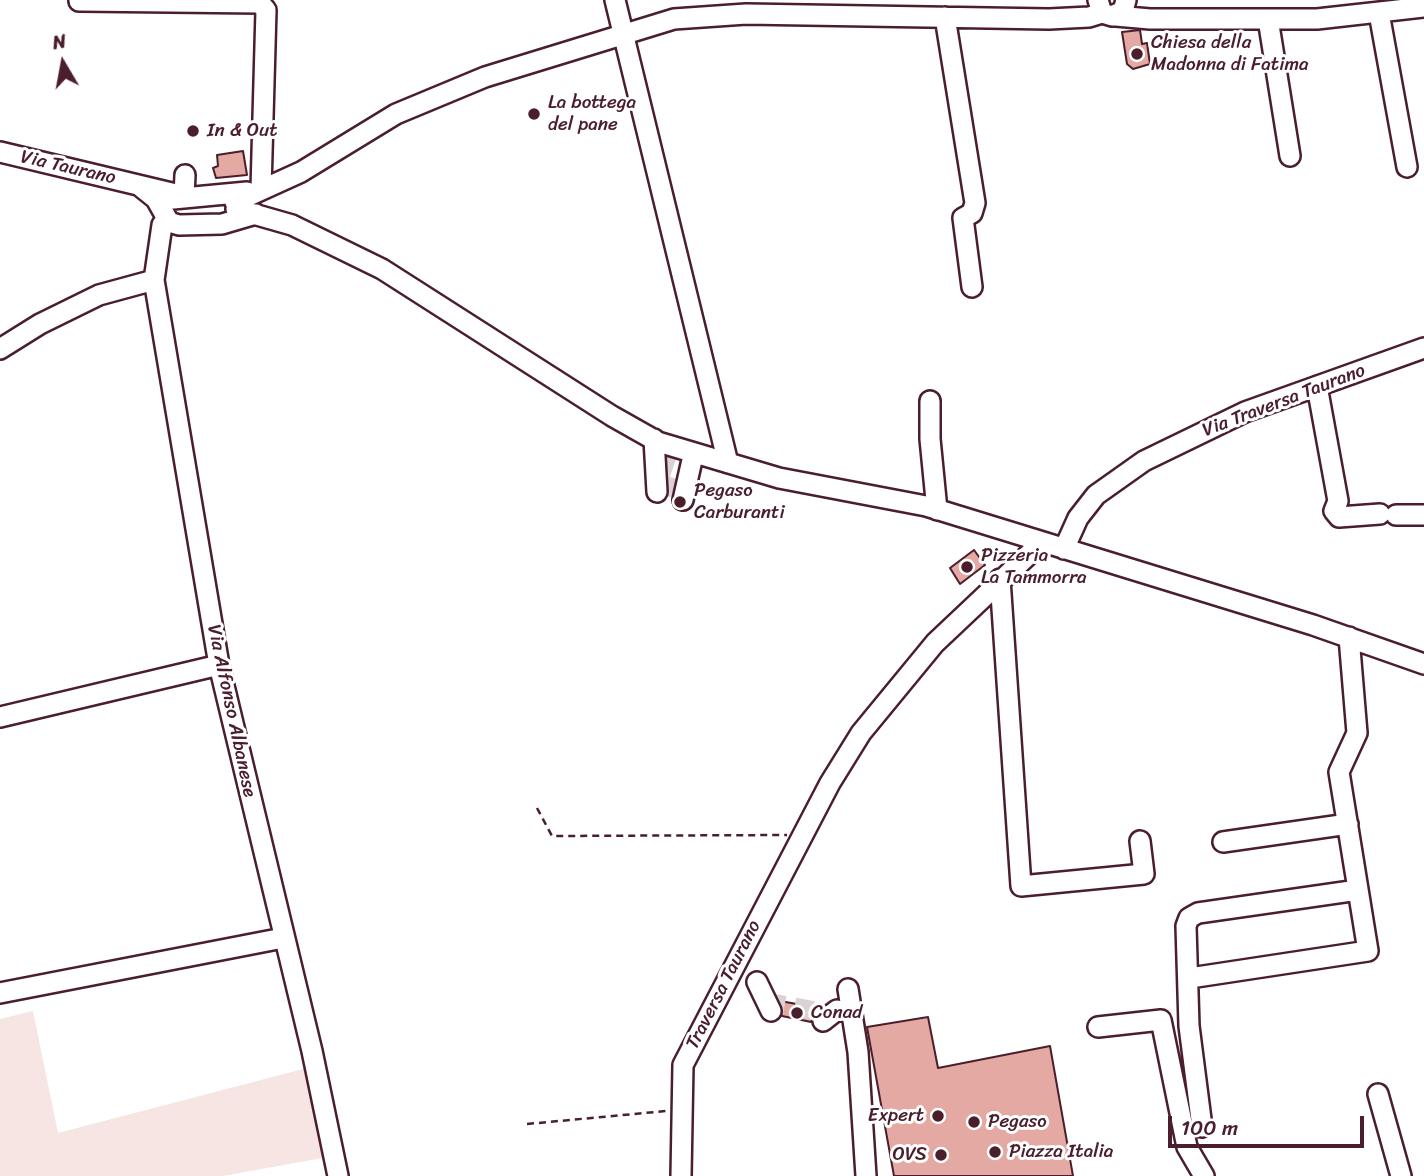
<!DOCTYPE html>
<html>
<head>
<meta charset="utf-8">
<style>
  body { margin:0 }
  #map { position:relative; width:1424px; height:1176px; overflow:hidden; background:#fff; font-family:Sriracha,sans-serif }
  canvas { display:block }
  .north { position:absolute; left:28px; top:28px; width:70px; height:70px; -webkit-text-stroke:5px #fff; paint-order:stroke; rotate:350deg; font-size:19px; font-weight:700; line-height:28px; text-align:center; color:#4a1f2b }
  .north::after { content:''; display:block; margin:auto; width:24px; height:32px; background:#4a1f2b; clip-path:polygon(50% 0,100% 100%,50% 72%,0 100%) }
  .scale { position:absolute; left:1168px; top:1116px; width:196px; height:32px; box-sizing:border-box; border:4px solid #4a1f2b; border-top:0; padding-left:9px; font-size:21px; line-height:24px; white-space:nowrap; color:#4a1f2b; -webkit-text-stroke:5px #fff; paint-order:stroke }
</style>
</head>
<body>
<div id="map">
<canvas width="1424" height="1176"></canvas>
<div class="north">N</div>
<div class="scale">100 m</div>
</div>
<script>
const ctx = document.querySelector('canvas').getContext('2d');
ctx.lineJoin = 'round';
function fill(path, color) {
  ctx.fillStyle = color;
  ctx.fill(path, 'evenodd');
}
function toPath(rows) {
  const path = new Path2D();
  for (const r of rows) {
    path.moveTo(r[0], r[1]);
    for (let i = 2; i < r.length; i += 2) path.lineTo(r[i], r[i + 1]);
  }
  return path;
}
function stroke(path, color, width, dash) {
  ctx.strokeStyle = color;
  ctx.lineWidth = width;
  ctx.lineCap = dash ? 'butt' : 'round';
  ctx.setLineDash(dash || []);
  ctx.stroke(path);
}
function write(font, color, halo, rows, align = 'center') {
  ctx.font = font + ' Sriracha,sans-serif';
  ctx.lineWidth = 6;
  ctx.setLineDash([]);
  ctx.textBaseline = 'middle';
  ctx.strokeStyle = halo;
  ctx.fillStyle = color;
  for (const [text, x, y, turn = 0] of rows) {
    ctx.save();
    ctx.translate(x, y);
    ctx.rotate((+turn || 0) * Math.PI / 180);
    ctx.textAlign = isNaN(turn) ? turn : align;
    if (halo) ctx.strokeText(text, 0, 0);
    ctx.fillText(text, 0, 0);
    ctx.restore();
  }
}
fill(toPath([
  [33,1011,58,1133,307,1068,328,1157,223,1176,0,1176,0,1019]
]), '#f7e5e3');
const building = toPath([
  [1140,30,1142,44,1147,43,1150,64,1133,69,1127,64,1122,32,1140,30],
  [243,151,247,175,216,178,213,168,218,166,217,155,243,151],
  [974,550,985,565,960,584,950,568,974,550],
  [780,1001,819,1008,811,1022,782,1016,780,1001],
  [928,1017,938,1068,1050,1046,1073,1176,894,1176,867,1027,928,1017]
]);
fill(building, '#e3a9a2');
stroke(building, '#4a1f2b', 2);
stroke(toPath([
  [655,462,689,474],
  [656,482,685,492],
  [766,1002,832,1014]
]), '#dbd2d5', 19, [19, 10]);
const minor = toPath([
  [615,0,728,463],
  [1098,0,1102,13,1112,16,1123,11,1126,0],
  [79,1,260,3,266,10,261,189],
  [1379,13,1407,167],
  [1116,16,1150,19,1317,19,1424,7],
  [945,17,975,203,972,213,963,218,972,287],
  [1268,19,1290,156],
  [0,152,184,196],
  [141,187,156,199,169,222,179,225,222,224,256,214],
  [184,196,185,175],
  [173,199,247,192],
  [235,202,301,172,396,114,485,77,674,19,746,14,1049,19,1089,17,1102,13],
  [236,209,292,225,382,269,612,416,658,442,779,478,926,506,1313,625,1424,664],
  [166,219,162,225,154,280,219,665,312,1051,338,1176],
  [0,349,40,324,99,295,154,280],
  [1317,386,1338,501,1334,511,1339,517,1380,514],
  [930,401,930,439,937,510],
  [654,439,657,492],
  [683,500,692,460,698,454],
  [1396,515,1424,515],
  [1064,549,1078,518,1096,495,1144,461,1245,412,1424,348],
  [1000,579,1021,886,1144,874,1140,841],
  [0,717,219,665],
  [1223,842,1348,824],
  [1190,978,1368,951,1339,772,1357,733,1349,637],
  [757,982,771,1011],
  [848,989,858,1052,866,1176],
  [0,993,283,938],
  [823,1021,837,1010,852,1013],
  [1098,1027,1161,1020,1187,1147,1204,1176],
  [1378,1094,1401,1176],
  [1202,1127,1189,1026,1186,926,1189,918,1198,913,1358,890],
  [681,1176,683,1065,830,783,861,733,935,643,1041,543]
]);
stroke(minor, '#4a1f2b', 24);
stroke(toPath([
  [537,808,552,836,787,835],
  [527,1124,666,1111]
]), '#4a1f2b', 2.5, [7, 5]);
stroke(minor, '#fff', 19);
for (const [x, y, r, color] of [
  [1137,54,7,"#4a1f2b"],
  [534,114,7,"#4a1f2b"],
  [193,131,7,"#4a1f2b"],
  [680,502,7,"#4a1f2b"],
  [967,567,7,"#4a1f2b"],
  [797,1013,7,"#4a1f2b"],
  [938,1116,7,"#4a1f2b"],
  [974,1122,7,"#4a1f2b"],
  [995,1152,7,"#4a1f2b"],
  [941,1155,7,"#4a1f2b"]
]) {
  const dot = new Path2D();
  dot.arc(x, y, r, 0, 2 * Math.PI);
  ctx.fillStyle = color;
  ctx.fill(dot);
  stroke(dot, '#fff', 2.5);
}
write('19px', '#4a1f2b', '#fff', [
  ["Chiesa della",1151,43],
  ["Madonna di Fatima",1151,65],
  ["La bottega",548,103],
  ["del pane",548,125],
  ["In & Out",207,131],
  ["Pegaso",694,491],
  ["Carburanti",694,513],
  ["Pizzeria",981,556],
  ["La Tammorra",981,578],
  ["Conad",811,1013],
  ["Expert",924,1116,"right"],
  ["Pegaso",988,1122],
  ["Piazza Italia",1009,1152],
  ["OVS",927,1155,"right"]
], 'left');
write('19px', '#4a1f2b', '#fff', [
  ["Via Taurano",68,168,13],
  ["Via Traversa Taurano",1284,401,-21],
  ["Via Alfonso Albanese",231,711,78],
  ["Traversa Taurano",724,985,-63]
]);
</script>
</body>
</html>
